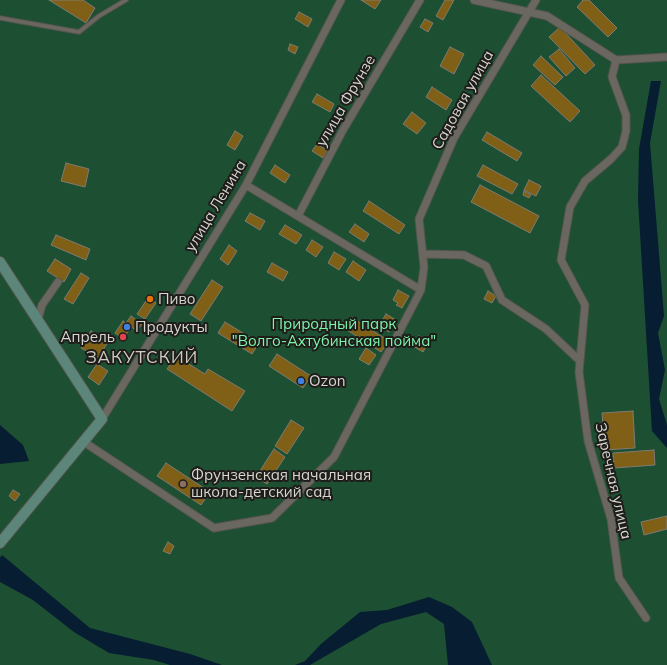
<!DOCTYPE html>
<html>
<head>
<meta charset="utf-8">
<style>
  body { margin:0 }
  canvas { display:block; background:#38352f }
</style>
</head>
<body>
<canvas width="667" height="665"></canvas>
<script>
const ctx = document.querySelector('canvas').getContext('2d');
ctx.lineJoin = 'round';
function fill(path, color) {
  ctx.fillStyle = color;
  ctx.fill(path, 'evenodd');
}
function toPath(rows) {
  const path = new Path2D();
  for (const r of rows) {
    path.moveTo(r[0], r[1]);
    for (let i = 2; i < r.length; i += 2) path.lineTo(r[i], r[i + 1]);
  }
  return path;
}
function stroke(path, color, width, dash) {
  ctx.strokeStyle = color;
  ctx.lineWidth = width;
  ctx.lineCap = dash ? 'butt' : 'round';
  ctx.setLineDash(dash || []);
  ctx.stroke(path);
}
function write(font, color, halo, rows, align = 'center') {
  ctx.font = font + ' Mulish,sans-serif';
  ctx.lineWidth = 4;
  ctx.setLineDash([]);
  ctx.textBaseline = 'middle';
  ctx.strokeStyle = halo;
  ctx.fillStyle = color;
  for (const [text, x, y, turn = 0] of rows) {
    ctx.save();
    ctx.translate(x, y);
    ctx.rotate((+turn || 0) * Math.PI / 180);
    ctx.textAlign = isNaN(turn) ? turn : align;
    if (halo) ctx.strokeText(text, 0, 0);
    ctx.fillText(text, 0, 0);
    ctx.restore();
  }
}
fill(toPath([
  [0,0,667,0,667,665,0,665]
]), '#1d4f32');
fill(toPath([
  [651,81,661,81,650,143,664,316,658,333,665,370,659,399,667,425,667,448,652,431,638,200,639,149],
  [0,425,23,445,29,461,0,464],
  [2,555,90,628,190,654,222,665,170,665,154,660,109,653,74,632,33,600,0,582,0,558],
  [429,597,452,607,472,622,492,665,448,665,444,624,426,612,381,624,310,665,295,665,305,661,321,644,360,612,387,610]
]), '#071d31');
const building = toPath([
  [49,0,83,0,95,8,86,23,49,0],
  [361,0,381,0,375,9,361,0],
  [445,0,454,0,443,20,436,16,445,0],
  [583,0,589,0,617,28,608,37,577,7,583,0],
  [299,12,312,19,308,27,295,19,299,12],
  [425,19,433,23,428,32,420,27,425,19],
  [560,27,595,65,585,74,549,37,560,27],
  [290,44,298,47,295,54,288,50,290,44],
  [450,47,464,54,454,74,440,66,450,47],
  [559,49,575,68,566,76,549,57,559,49],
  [541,56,563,77,555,85,533,65,541,56],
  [541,75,580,111,570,122,531,86,541,75],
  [432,87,452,100,446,110,426,97,432,87],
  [317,94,334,104,330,112,312,102,317,94],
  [412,112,426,123,417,134,403,124,412,112],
  [235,131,243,136,235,150,227,145,235,131],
  [487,132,522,153,517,161,482,140,487,132],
  [317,144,328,151,323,158,312,151,317,144],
  [66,163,89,169,85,187,61,181,66,163],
  [275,165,290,175,285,183,270,173,275,165],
  [483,165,518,184,512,194,477,176,483,165],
  [529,180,541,186,536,196,524,190,529,180],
  [480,185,539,216,530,233,471,202,480,185],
  [524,191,531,195,529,198,523,195,524,191],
  [369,201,405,225,399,234,363,211,369,201],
  [250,213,265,221,260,230,245,221,250,213],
  [355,224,369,234,364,242,349,232,355,224],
  [285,225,302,235,296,244,279,234,285,225],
  [56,235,90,249,86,260,51,245,56,235],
  [312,240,323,247,316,257,306,250,312,240],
  [229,245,237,251,228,265,220,259,229,245],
  [334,252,346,259,339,270,328,263,334,252],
  [55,259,71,269,64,282,47,271,55,259],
  [353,261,366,270,359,281,346,272,353,261],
  [272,263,288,272,283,281,267,272,272,263],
  [81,273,89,278,73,304,64,299,81,273],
  [212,280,223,287,201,321,190,314,212,280],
  [398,290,409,296,402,308,396,305,398,303,393,300,398,290],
  [488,291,496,296,492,303,484,299,488,291],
  [148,298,156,303,145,319,137,314,148,298],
  [386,314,396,320,389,332,379,326,386,314],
  [131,316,142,324,137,331,126,323,131,316],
  [351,317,389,341,381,352,344,328,351,317],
  [123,321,131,327,123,339,115,333,123,321],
  [225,322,259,343,252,354,218,333,225,322],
  [91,331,108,342,98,358,81,348,91,331],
  [419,336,429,341,423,352,413,346,419,336],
  [366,348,376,355,369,365,359,359,366,348],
  [277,354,311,376,303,388,269,366,277,354],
  [176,356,205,374,208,369,245,391,232,411,167,369,176,356],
  [97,364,108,371,99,385,88,377,97,364],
  [633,411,635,448,605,450,602,413,633,411],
  [291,420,304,428,287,454,275,446,291,420],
  [274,449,285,457,267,484,256,477,274,449],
  [654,450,655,465,614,468,613,453,654,450],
  [166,463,210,492,201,505,157,476,166,463],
  [13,490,20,494,15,501,9,496,13,490],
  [667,516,667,529,644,535,641,522,667,516],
  [168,542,174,546,170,554,163,551,168,542]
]);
fill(building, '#7f6016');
stroke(building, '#7e7a74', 1);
const lane = toPath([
  [0,18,79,32,99,16,126,0]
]);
const street = toPath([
  [474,0,547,16,616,60,667,57],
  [616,60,612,77,626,115,626,131,622,147,611,159,585,181,570,207,561,260,585,305,579,372,588,441,611,519,619,578,646,618],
  [246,185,421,290],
  [298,216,343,130,420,0],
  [423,254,464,255,486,266,502,300,546,329,580,361],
  [38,319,42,305,58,282],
  [102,419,246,185,341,0],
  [84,442,214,528,272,518,334,457,421,290,424,267,419,219,454,138,536,0]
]);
const secondary = toPath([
  [0,262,102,419,0,543]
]);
stroke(lane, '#56544f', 5.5);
stroke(street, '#56544f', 9);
stroke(secondary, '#56544f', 12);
stroke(lane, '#6a6761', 3.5);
stroke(street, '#6a6761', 7);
stroke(secondary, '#5d867a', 10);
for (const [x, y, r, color] of [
  [150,299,4,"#e8710a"],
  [127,327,4,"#3f7fe0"],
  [123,337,4,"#e0444e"],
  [301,381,4,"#3f7fe0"],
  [183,484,4,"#8d6e63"]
]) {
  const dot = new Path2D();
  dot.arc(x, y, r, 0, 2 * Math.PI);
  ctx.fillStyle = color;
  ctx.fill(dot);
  stroke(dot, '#1e1d1a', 1.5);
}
write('15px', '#d7d6d2', '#1e1d1a', [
  ["Садовая улица",463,100,-61],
  ["улица Фрунзе",346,101,-60],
  ["улица Ленина",216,206,-59],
  ["Заречная улица",613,481,77]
]);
write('15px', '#d7d6d2', '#1e1d1a', [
  ["Пиво",158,299],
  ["Продукты",135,327],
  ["Апрель",115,337,"right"],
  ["Ozon",309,381],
  ["Фрунзенская начальная",191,475],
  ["школа-детский сад",191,492]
], 'left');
write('15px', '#7df5ad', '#1e1d1a', [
  ["Природный парк",334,324],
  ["\"Волго-Ахтубинская пойма\"",334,341]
]);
ctx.letterSpacing = '1px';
write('17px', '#cfccc5', '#1e1d1a', [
  ["ЗАКУТСКИЙ",142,358]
]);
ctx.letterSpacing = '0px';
</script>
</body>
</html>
